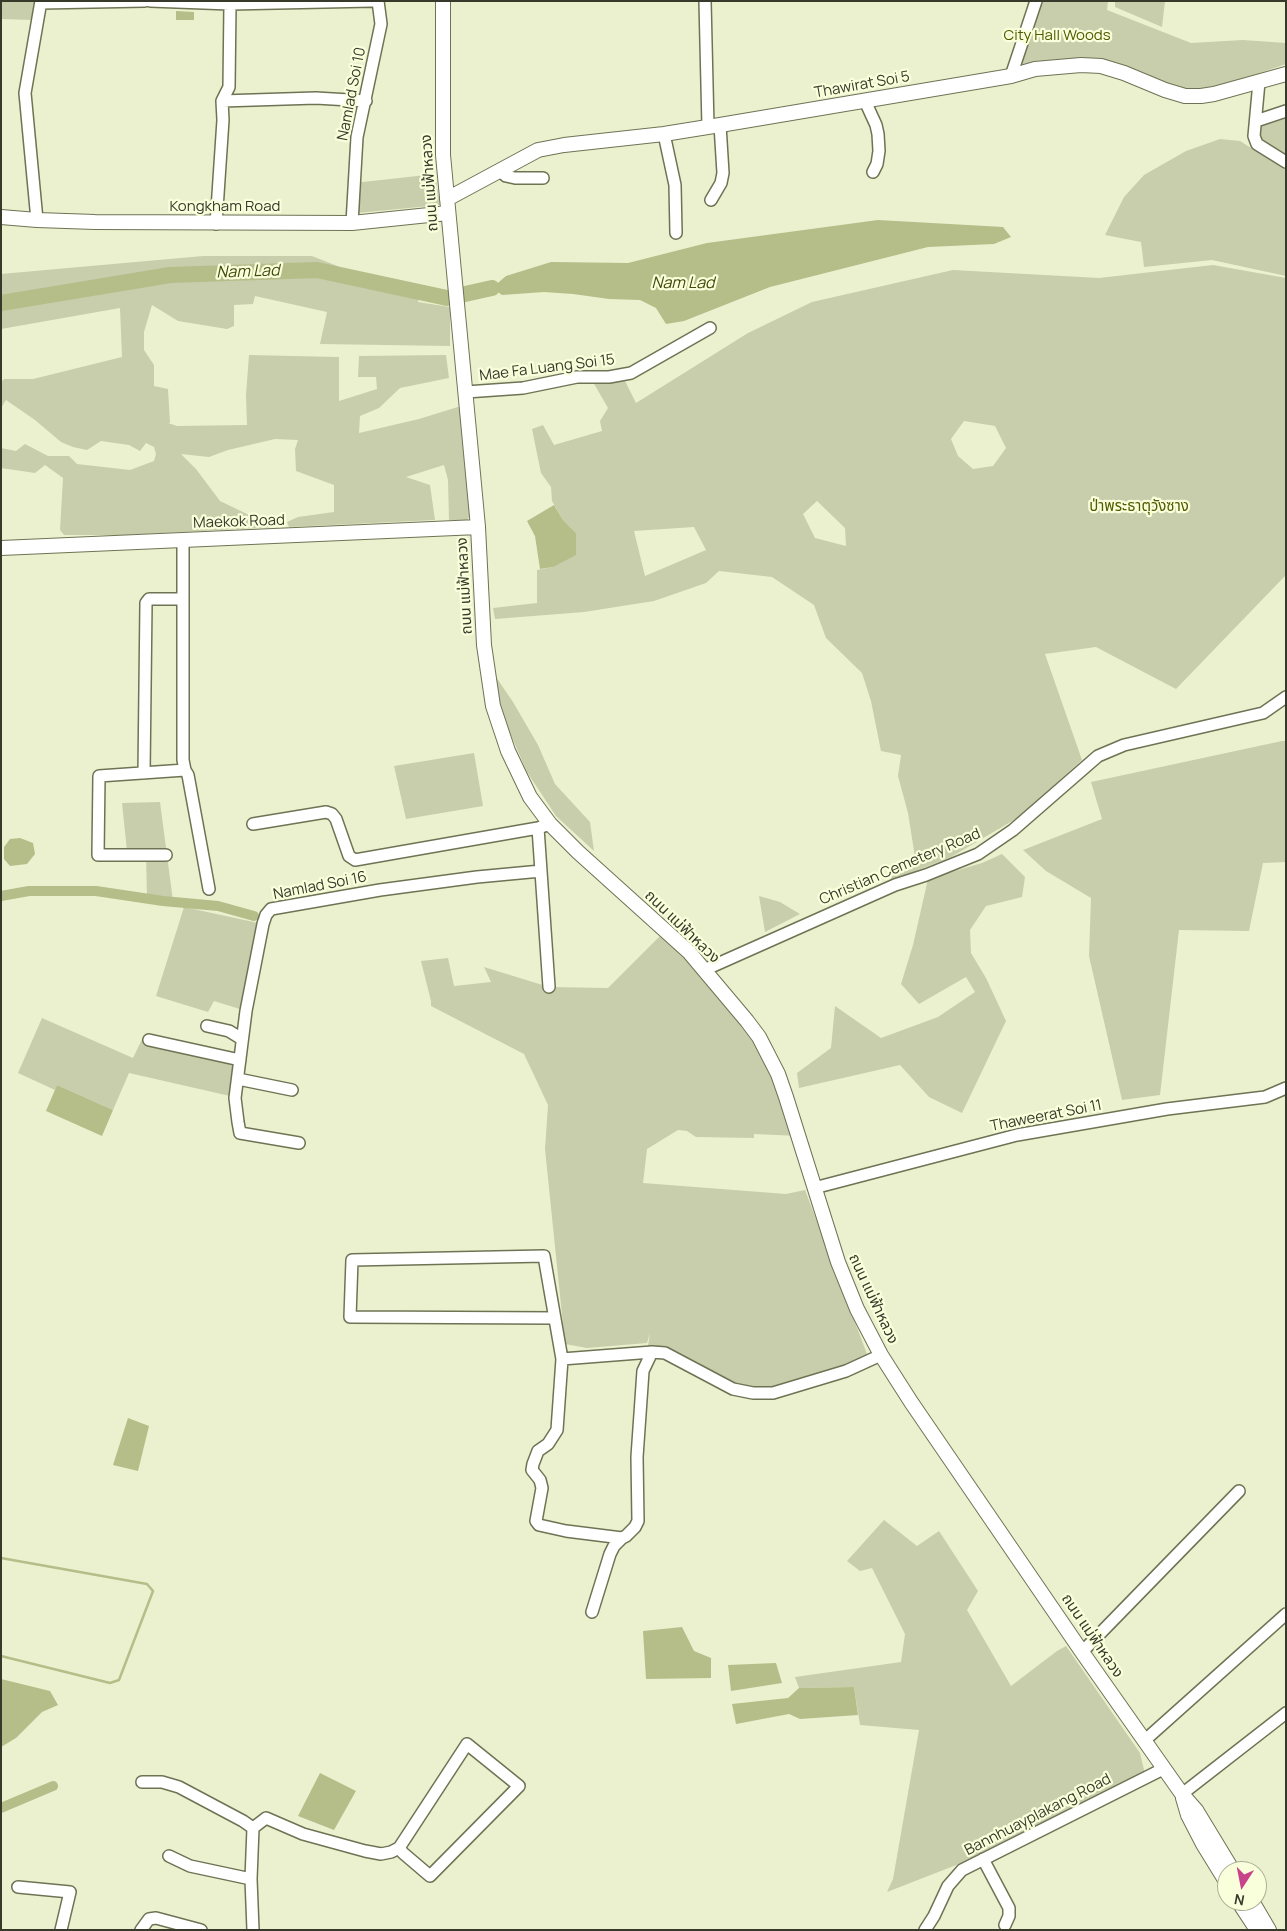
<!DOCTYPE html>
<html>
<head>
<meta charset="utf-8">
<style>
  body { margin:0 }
  #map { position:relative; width:1287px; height:1931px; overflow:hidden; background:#ebf1ce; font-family:Manrope,sans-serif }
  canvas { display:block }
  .frame { position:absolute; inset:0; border:2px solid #37392b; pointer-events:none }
  .north { position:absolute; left:1217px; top:1861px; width:50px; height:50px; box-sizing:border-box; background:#f9ffdb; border:1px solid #abb095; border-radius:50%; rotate:191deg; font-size:14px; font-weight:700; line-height:20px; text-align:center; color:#37392b }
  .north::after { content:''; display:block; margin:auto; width:18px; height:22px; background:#c7448a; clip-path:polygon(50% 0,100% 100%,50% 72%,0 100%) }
</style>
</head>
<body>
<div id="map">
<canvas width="1287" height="1931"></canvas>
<div class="frame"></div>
<div class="north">N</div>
</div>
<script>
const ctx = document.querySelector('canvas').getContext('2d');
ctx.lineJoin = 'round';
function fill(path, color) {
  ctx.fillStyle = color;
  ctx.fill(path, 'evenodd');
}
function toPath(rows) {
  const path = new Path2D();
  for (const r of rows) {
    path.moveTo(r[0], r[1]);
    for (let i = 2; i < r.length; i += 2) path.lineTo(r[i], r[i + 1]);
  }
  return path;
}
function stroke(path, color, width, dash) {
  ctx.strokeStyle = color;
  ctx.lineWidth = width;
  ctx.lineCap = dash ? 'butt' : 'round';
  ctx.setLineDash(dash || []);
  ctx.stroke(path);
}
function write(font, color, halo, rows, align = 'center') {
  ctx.font = font + ' Manrope,"Noto Sans Thai",sans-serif';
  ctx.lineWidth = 4.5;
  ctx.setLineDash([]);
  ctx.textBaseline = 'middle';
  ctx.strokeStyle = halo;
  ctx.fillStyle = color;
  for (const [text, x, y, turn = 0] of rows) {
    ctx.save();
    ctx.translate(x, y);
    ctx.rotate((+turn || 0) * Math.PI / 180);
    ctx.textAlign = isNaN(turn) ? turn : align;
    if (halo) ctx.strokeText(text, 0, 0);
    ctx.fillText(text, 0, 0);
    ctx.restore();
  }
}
fill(toPath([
  [1,1,35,1,32,20,1,19],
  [1028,1,1108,1,1107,10,1191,43,1243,40,1286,43,1286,64,1216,88,1182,91,1102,61,1011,76],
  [1115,1,1165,1,1162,27,1115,7],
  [1286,112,1286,162,1257,144,1256,121],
  [1220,139,1240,141,1286,170,1286,276,1212,260,1144,267,1141,242,1105,235,1124,197,1144,175,1186,151],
  [435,174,440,205,357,213,354,183],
  [203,256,312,256,365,277,422,287,418,302,450,307,450,346,320,344,327,312,255,296,253,304,234,305,234,326,227,329,178,321,152,305,144,332,144,350,154,365,154,386,168,389,170,423,168,423,177,426,247,425,246,395,249,355,339,357,339,401,377,389,376,377,358,377,359,356,446,355,449,378,400,388,379,408,360,416,359,433,419,419,461,406,473,509,467,521,449,520,448,480,444,465,406,477,430,485,435,520,289,527,287,522,298,517,334,512,334,485,296,471,295,449,298,440,275,439,228,450,209,457,181,454,196,469,220,501,274,527,127,535,64,535,60,530,63,478,45,465,35,473,1,468,1,448,16,451,25,444,48,456,69,456,77,464,130,470,154,461,156,454,154,447,146,443,140,451,129,445,101,441,87,450,73,447,61,442,35,420,6,400,1,408,1,382,4,379,33,379,122,357,120,308,1,329,1,274],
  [1213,265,1286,278,1286,575,1176,689,1096,647,1045,654,1082,760,1019,817,951,857,890,881,895,870,915,857,908,813,898,776,901,755,881,751,871,701,862,673,826,638,814,605,772,577,719,571,706,583,654,601,584,612,495,619,493,608,537,603,537,570,553,567,576,533,563,520,552,501,551,487,541,473,532,429,543,425,554,445,602,431,600,421,608,408,593,382,624,379,636,403,748,333,812,302,953,270,1099,278],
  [964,421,995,426,1006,448,993,466,973,469,958,456,951,439],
  [817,501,845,528,846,546,815,538,803,514],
  [694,527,706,550,645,576,634,531],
  [496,677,513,702,538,745,555,784,590,822,594,851,556,816,527,772,502,715],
  [1282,741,1286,741,1286,862,1263,863,1249,931,1179,930,1160,1095,1122,1100,1089,956,1091,898,1046,871,1023,850,1102,819,1091,782],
  [474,753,483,806,406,819,394,766],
  [160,802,173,901,147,898,146,853,127,851,122,803],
  [1002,854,1025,877,1022,897,986,906,970,930,971,953,986,978,1006,1021,962,1113,929,1097,900,1065,799,1088,797,1073,831,1048,835,1006,881,1038,938,1017,975,992,966,977,919,1004,901,984,913,945,928,879,982,863],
  [759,896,780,902,800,914,765,932],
  [184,907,263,924,246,1011,214,1001,208,1012,156,996],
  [662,934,724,1001,764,1056,799,1136,754,1134,754,1138,696,1137,687,1131,678,1130,647,1149,643,1183,786,1194,805,1190,867,1354,846,1371,753,1393,652,1352,648,1346,650,1333,647,1343,587,1348,565,1344,545,1149,548,1105,524,1054,431,1006,431,1001,421,961,448,958,454,986,491,982,484,967,549,987,608,988],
  [42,1018,133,1058,144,1035,185,1049,236,1059,230,1096,129,1073,113,1110,57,1085,55,1090,18,1073],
  [884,1520,917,1546,939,1531,978,1591,967,1610,1011,1686,1057,1651,1066,1646,1140,1753,1145,1774,964,1862,887,1892,893,1879,919,1730,860,1725,854,1687,799,1688,795,1677,901,1662,905,1634,872,1568,860,1571,847,1561]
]), '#c8cdab');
fill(toPath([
  [176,11,194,12,194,20,176,20],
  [878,220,1003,227,1011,237,994,244,928,247,770,287,684,321,666,324,656,308,640,300,609,299,573,294,544,292,502,295,492,288,506,276,551,262,628,263,707,243],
  [554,505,563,520,576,533,576,555,553,567,540,569,535,536,527,521],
  [20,838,33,843,35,854,27,864,10,866,4,859,4,847,10,839],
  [57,1085,113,1110,102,1136,46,1111],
  [128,1418,149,1426,138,1471,113,1465],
  [682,1627,694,1651,711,1658,711,1678,646,1679,643,1631],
  [776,1663,782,1683,731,1691,728,1665],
  [1,1679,50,1691,58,1705,42,1712,16,1738,1,1747],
  [854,1687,858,1715,800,1719,789,1714,736,1724,732,1704,788,1698,799,1688],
  [320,1773,356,1791,334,1830,298,1816]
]), '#b5bd89');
stroke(toPath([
  [1,1558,147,1584,153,1591,119,1680,110,1683,1,1656]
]), '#b5bd89', 2.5);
stroke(toPath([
  [1,896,29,891,96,891,163,901,218,906,254,916],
  [1,1808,53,1786]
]), '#b5bd89', 10);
stroke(toPath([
  [1,303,170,275,317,270,447,298,492,288]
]), '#b5bd89', 16);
const minor = toPath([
  [150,1,230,4,372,1],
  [705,1,708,127],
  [41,3,145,1],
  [1011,76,1036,1],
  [1259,82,1254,136,1257,144,1286,162],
  [222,101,316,98,366,101],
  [865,101,876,125,878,134,879,151,877,164,873,172],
  [1256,121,1286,111],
  [664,134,675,185,676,233],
  [500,171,506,176,515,178,543,178],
  [711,200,721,183,723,173,720,125],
  [37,220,25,93,41,1],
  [352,223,357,137,381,24,378,1],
  [216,224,223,120,222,101,229,87,230,4],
  [466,392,523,388,577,377,609,377,631,373,710,328],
  [183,540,183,760,185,770,188,775,209,889],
  [144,773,146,603,149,599,183,599],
  [253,824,326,812,332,814,336,819,349,856,355,860,538,828,550,824],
  [538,828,549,987],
  [166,855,98,855,99,776,185,770],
  [704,970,895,885,926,875,978,854,1013,830,1098,756,1124,745,1263,713,1286,697],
  [207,1026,229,1031,242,1039],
  [149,1040,240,1060],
  [238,1079,292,1090],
  [299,1143,240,1133,238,1122,235,1098,246,1011,263,924,266,915,271,909,380,890,477,877,541,871],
  [814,1188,1017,1135,1167,1109,1265,1097,1286,1088],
  [555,1318,350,1317,352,1260,544,1256,562,1359,557,1430,548,1444,538,1451,533,1464,532,1470,540,1480,542,1488,536,1521,539,1525,566,1531,622,1538,626,1536,635,1527,638,1521,637,1457,643,1371,652,1352,665,1353,733,1389,753,1393,773,1393,846,1371,881,1355],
  [562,1359,652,1352],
  [592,1612,610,1554,614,1546,622,1538],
  [1082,1652,1239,1491],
  [1144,1741,1286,1614],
  [467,1744,519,1786,430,1876,403,1853,399,1848,467,1744],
  [142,1782,162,1782,179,1787,243,1821,253,1828,251,1879,253,1930],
  [1182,1794,1286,1713],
  [253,1828,266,1818,303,1834,365,1851,381,1854,391,1852,399,1848],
  [169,1856,190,1866,251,1879],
  [983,1859,1009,1908,1009,1916,1005,1925],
  [18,1887,70,1892,61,1930],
  [141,1930,149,1919,156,1918,201,1930],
  [925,1930,934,1916,948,1886,962,1870,1163,1769]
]);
const tertiary = toPath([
  [443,1,443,155,478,527,484,645,493,706,508,751,530,797,550,824,578,852,689,952,747,1021,759,1037,778,1074,786,1097,838,1262,857,1309,881,1355,911,1402,1082,1652,1182,1794,1196,1810,1233,1871],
  [447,199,538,150,564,145,664,134,720,125,1011,76,1035,69,1081,65,1101,66,1124,73,1165,90,1185,96,1201,96,1214,94,1286,74],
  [1,217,37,220,95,222,352,223,448,213],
  [1,548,478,527],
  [1183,1798,1188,1815,1203,1844,1227,1883],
  [1238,1901,1257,1930],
  [1252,1901,1269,1930]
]);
stroke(minor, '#6e7354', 14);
stroke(tertiary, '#6e7354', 16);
stroke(minor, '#fff', 11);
stroke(tertiary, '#fff', 14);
write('15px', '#525a00', '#f9ffdb', [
  ["City Hall Woods",1057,36],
  ["ป่าพระธาตุวังซาง",1139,507]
]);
write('15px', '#37392b', '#f9ffdb', [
  ["Thawirat Soi 5",862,85,-10],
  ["Namlad Soi 10",352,94,-79],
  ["ถนน แม่ฟ้าหลวง",430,183,-94],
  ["Kongkham Road",225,207],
  ["Mae Fa Luang Soi 15",547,368,-7],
  ["Maekok Road",239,522,-2],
  ["ถนน แม่ฟ้าหลวง",465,586,-93],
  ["Christian Cemetery Road",900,867,-23],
  ["Namlad Soi 16",320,886,-11],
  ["ถนน แม่ฟ้าหลวง",682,927,44],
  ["Thaweerat Soi 11",1046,1116,-11],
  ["ถนน แม่ฟ้าหลวง",873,1299,65],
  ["ถนน แม่ฟ้าหลวง",1092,1636,56],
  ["Bannhuayplakang Road",1038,1815,-27]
]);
write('italic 16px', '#444a0c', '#f9ffdb', [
  ["Nam Lad",248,272,-2],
  ["Nam Lad",683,284]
]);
</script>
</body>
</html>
